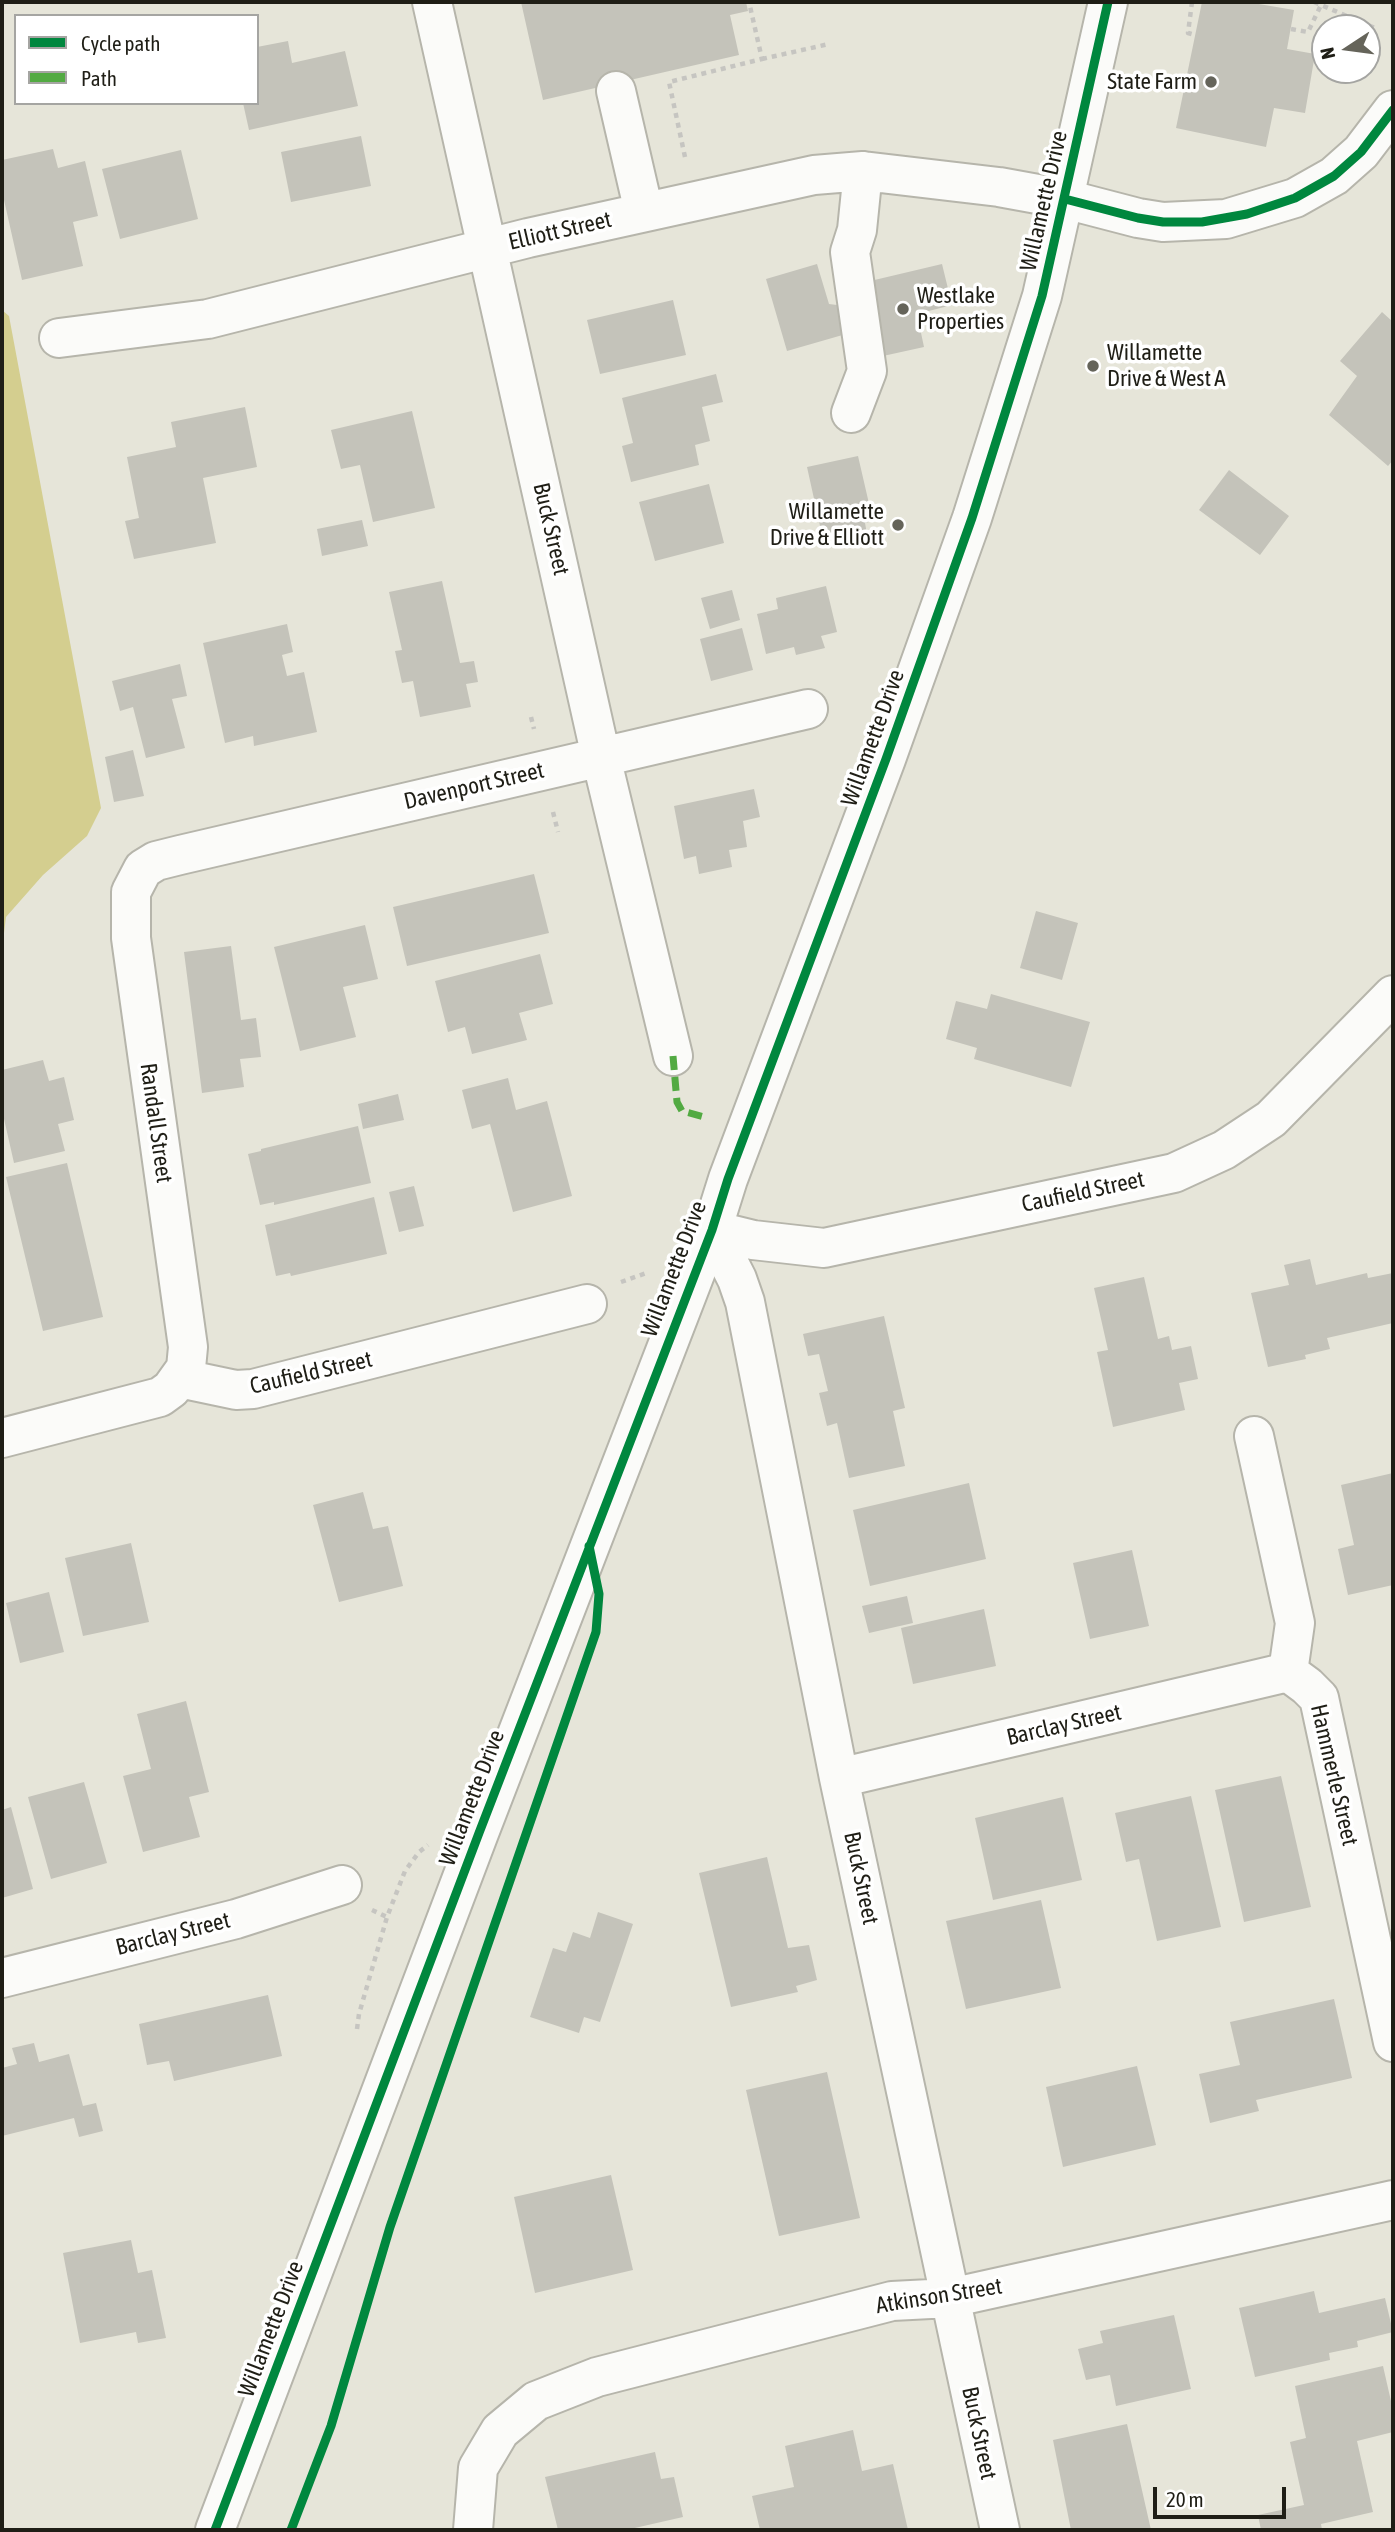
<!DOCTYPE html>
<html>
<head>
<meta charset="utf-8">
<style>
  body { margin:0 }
  #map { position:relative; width:1395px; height:2532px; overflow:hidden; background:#e6e5d9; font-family:"Asap Condensed",sans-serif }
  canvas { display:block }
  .frame { position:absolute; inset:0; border:4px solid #1f1e16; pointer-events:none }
  .legend { position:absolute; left:14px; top:14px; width:245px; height:91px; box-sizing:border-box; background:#fff; border:2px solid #a5a5a2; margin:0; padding:9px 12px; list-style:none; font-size:21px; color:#1f1e16 }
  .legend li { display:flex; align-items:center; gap:14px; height:35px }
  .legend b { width:35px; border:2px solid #a5a5a2 }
  .north { position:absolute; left:1311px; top:14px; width:70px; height:70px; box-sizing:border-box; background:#fff; border:2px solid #a5a5a2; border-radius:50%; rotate:257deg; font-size:19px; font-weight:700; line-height:28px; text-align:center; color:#1f1e16 }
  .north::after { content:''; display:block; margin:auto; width:24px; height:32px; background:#65645a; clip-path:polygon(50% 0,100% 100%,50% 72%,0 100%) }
  .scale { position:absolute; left:1153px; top:2487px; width:133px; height:32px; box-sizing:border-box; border:4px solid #1f1e16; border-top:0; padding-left:9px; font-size:21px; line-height:24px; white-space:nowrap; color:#1f1e16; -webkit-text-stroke:5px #fff; paint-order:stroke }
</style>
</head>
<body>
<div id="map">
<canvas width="1395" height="2532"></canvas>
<div class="frame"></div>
<ul class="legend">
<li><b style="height:9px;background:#00873e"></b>Cycle path</li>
<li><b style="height:9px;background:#52aa42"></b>Path</li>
</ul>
<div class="north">N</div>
<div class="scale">20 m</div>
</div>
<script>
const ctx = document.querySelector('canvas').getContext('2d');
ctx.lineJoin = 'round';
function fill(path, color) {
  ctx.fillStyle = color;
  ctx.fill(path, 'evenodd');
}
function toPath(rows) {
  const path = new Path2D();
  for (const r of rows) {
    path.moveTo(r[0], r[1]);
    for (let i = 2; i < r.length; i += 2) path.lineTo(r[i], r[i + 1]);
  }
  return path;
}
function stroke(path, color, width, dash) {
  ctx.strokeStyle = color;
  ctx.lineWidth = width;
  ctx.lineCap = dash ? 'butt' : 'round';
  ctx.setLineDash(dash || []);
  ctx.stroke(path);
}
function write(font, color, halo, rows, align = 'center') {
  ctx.font = font + ' "Asap Condensed",sans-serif';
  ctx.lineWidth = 7;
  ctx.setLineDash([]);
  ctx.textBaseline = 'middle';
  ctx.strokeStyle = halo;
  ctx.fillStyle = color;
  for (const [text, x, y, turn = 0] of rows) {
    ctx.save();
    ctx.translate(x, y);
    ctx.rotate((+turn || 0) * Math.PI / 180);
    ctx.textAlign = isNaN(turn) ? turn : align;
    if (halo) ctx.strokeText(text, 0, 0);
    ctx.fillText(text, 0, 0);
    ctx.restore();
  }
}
fill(toPath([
  [2,310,9,316,101,808,87,836,43,875,6,917,2,949]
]), '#d4ce8f');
fill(toPath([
  [521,2,746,2,748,11,730,15,739,55,543,100],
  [1202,2,1247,2,1294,10,1287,49,1315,54,1305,113,1274,108,1266,147,1176,128],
  [288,41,292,63,345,51,358,106,249,130,243,103,257,103,257,47],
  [361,136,371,186,291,202,281,152],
  [53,149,58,168,85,161,98,216,73,222,83,266,22,280,2,191,2,160],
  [181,150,198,219,120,239,102,169],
  [817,264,829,304,837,305,846,334,787,351,766,279],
  [942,264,952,305,917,314,924,347,883,356,866,282],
  [673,300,686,355,600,374,587,320],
  [1382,312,1393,322,1393,460,1388,466,1329,415,1357,376,1340,361],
  [716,374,723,402,702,407,710,441,695,445,699,465,631,482,622,446,633,443,622,398],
  [245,407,257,467,203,478,216,543,134,559,125,521,139,518,127,457,176,447,171,422],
  [412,411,435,508,373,522,360,465,341,469,331,430],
  [858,456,873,521,865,523,867,534,841,540,839,531,822,535,807,467],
  [1229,470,1289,516,1260,555,1199,510],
  [709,484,724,543,655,561,639,502],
  [362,520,368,546,322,556,317,529],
  [442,581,460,663,474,661,478,682,466,684,471,707,420,717,413,681,402,683,395,651,402,650,389,592],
  [826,586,837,632,821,636,825,648,796,655,794,647,766,654,757,614,778,609,776,598],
  [732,590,740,620,710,629,701,598],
  [287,624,293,652,282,655,287,676,304,672,317,732,254,746,253,736,225,743,203,643],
  [742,628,753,670,711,681,700,639],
  [180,664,187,696,172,699,185,748,146,758,133,707,120,711,112,681],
  [133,750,144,796,114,802,105,757],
  [754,789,760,817,743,821,747,847,729,850,732,867,699,874,696,856,684,859,674,806],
  [534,874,549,933,407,966,393,907],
  [1036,911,1078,923,1062,980,1020,968],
  [365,925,378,979,343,987,356,1037,300,1051,274,947],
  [231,946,241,1020,256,1018,261,1057,240,1059,244,1087,202,1093,184,952],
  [540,954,553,1004,519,1013,527,1040,472,1054,465,1027,448,1032,435,981],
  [991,994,1090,1022,1071,1087,974,1059,977,1048,946,1039,956,1001,987,1009],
  [43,1060,49,1081,64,1077,74,1120,58,1124,65,1151,14,1163,2,1110,2,1070],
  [508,1078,516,1110,547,1101,572,1196,513,1212,490,1124,472,1129,462,1090],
  [398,1094,404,1120,363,1129,358,1104],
  [358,1126,371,1183,274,1205,274,1202,260,1205,248,1154,261,1151,261,1149],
  [67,1163,103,1317,43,1331,6,1177],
  [414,1186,424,1226,399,1232,389,1192],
  [374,1197,387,1254,291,1276,290,1273,276,1276,265,1225],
  [1310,1259,1316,1285,1367,1273,1368,1278,1393,1273,1393,1323,1327,1338,1330,1349,1305,1355,1306,1359,1268,1367,1251,1293,1289,1285,1284,1265],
  [1144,1277,1158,1339,1169,1336,1172,1350,1191,1346,1198,1379,1179,1383,1185,1410,1113,1427,1097,1352,1108,1350,1094,1288],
  [884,1316,905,1408,893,1411,905,1466,849,1478,837,1423,827,1426,819,1393,828,1391,819,1354,808,1356,803,1334],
  [1393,1473,1393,1585,1348,1595,1338,1549,1354,1545,1341,1485],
  [969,1483,986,1559,870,1586,853,1510],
  [363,1492,373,1529,388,1526,403,1586,339,1602,313,1505],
  [131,1543,149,1622,83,1636,65,1558],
  [1132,1550,1149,1626,1090,1639,1073,1563],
  [49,1592,64,1652,20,1663,6,1603],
  [907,1596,913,1623,869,1633,862,1606],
  [984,1609,996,1666,913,1684,901,1628],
  [186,1701,209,1792,189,1797,200,1837,143,1852,123,1776,151,1769,137,1714],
  [1281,1776,1311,1907,1244,1922,1215,1790],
  [84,1782,107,1863,51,1879,28,1797],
  [1191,1796,1221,1927,1157,1941,1139,1859,1126,1862,1115,1813],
  [1063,1797,1082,1880,993,1900,975,1818],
  [11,1807,33,1889,2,1898,2,1810],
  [767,1857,788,1948,809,1945,817,1980,796,1986,798,1992,731,2007,699,1873],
  [1041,1900,1061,1988,966,2009,946,1921],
  [598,1912,633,1924,600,2022,584,2017,579,2033,530,2017,553,1948,566,1952,573,1932,590,1938],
  [268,1995,282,2056,174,2081,169,2061,147,2065,139,2024],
  [1334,1999,1352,2078,1256,2100,1259,2111,1210,2123,1199,2074,1240,2065,1230,2022],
  [34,2043,39,2062,69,2054,83,2106,96,2103,103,2131,79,2137,74,2118,2,2136,2,2068,17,2064,12,2048],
  [1137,2066,1156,2145,1063,2167,1046,2087],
  [827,2072,860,2218,779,2236,746,2090],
  [611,2175,633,2270,535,2293,514,2197],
  [131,2240,138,2273,152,2270,166,2338,138,2343,136,2332,80,2343,63,2253],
  [1314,2291,1319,2313,1385,2298,1393,2332,1357,2341,1358,2347,1329,2353,1330,2360,1255,2377,1239,2308],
  [1174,2315,1191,2389,1116,2406,1110,2375,1086,2380,1078,2349,1103,2343,1100,2331],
  [1383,2366,1393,2410,1393,2432,1357,2441,1373,2512,1321,2524,1322,2530,1261,2530,1258,2515,1304,2505,1290,2442,1306,2438,1295,2386],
  [1127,2424,1151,2530,1071,2530,1053,2440],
  [853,2430,862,2471,893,2464,908,2530,760,2530,752,2496,794,2487,785,2446],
  [655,2452,661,2479,674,2477,683,2517,626,2530,558,2530,545,2477]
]), '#c4c3ba');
const minor = toPath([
  [432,2,601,757,673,1056],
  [616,91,644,212],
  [59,338,208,319,528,238,814,175,863,171,999,187,1065,199,1138,218,1163,222,1226,219,1295,198,1334,176,1361,152,1393,110],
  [851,413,867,371,850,252,857,230,863,171],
  [712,1230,737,1279,745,1302,839,1778,1000,2530],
  [712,1230,753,1240,824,1248,1174,1173,1224,1150,1271,1119,1393,995],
  [179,1378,236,1390,253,1389,587,1304],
  [1254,1436,1295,1623,1288,1672,1307,1686,1319,1698,1393,2042],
  [2,1438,160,1397,171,1389,186,1368,188,1347,131,938,131,892,143,869,156,861,180,855,808,709],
  [839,1778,1288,1672],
  [2,1978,236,1919,342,1885],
  [473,2530,478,2468,500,2431,536,2401,597,2377,892,2301,950,2298,1393,2200]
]);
const major = toPath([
  [215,2530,479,1833,712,1230,728,1179,886,759,972,518,1042,296,1108,2]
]);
stroke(minor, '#b6b5ab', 42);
stroke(major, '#b6b5ab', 42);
stroke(toPath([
  [1192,2,1188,33,1195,35],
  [1314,2,1375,28],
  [1291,29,1308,32,1321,5],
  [762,59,829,44],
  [685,157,669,82,762,59,749,2],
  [531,717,534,729],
  [553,812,558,832],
  [621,1282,649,1272],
  [372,1910,387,1917],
  [357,2029,359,2014,387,1917,405,1871,419,1852,428,1845]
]), '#c6c5c1', 4.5, [5, 5]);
stroke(minor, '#fbfbf9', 38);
stroke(major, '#fbfbf9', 38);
stroke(toPath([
  [673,1056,677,1102,682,1111,708,1118]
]), '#52aa42', 7, [14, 7]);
stroke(toPath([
  [1065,199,1138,218,1163,222,1202,222,1247,214,1295,198,1334,176,1361,152,1393,110],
  [215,2530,479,1833,712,1230,728,1179,886,759,972,518,1042,296,1108,2],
  [291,2530,331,2426,390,2227,596,1632,599,1594,589,1546]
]), '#00873e', 9);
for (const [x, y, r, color] of [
  [1211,82,7,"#65645a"],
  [903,309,7,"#65645a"],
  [1093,366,7,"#65645a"],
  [898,525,7,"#65645a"]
]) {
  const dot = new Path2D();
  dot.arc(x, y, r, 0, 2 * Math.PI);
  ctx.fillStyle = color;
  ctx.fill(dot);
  stroke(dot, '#fff', 2.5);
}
write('23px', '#1f1e16', '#fff', [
  ["State Farm",1197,82],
  ["Westlake",917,296,"left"],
  ["Properties",917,322,"left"],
  ["Willamette",1107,353,"left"],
  ["Drive & West A",1107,379,"left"],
  ["Willamette",884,512],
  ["Drive & Elliott",884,538]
], 'right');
write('23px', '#1f1e16', '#fff', [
  ["Willamette Drive",1044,201,-77],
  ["Elliott Street",560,231,-13],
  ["Buck Street",551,529,77],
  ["Willamette Drive",873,738,-70],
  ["Davenport Street",474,786,-13],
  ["Randall Street",156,1123,82],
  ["Caufield Street",1083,1192,-12],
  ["Willamette Drive",674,1269,-69],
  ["Caufield Street",311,1373,-13],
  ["Barclay Street",1064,1725,-13],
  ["Hammerle Street",1334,1775,77],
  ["Willamette Drive",472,1798,-69],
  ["Buck Street",861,1878,78],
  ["Barclay Street",173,1934,-14],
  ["Atkinson Street",939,2296,-9],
  ["Willamette Drive",271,2329,-69],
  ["Buck Street",979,2433,78]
]);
</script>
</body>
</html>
